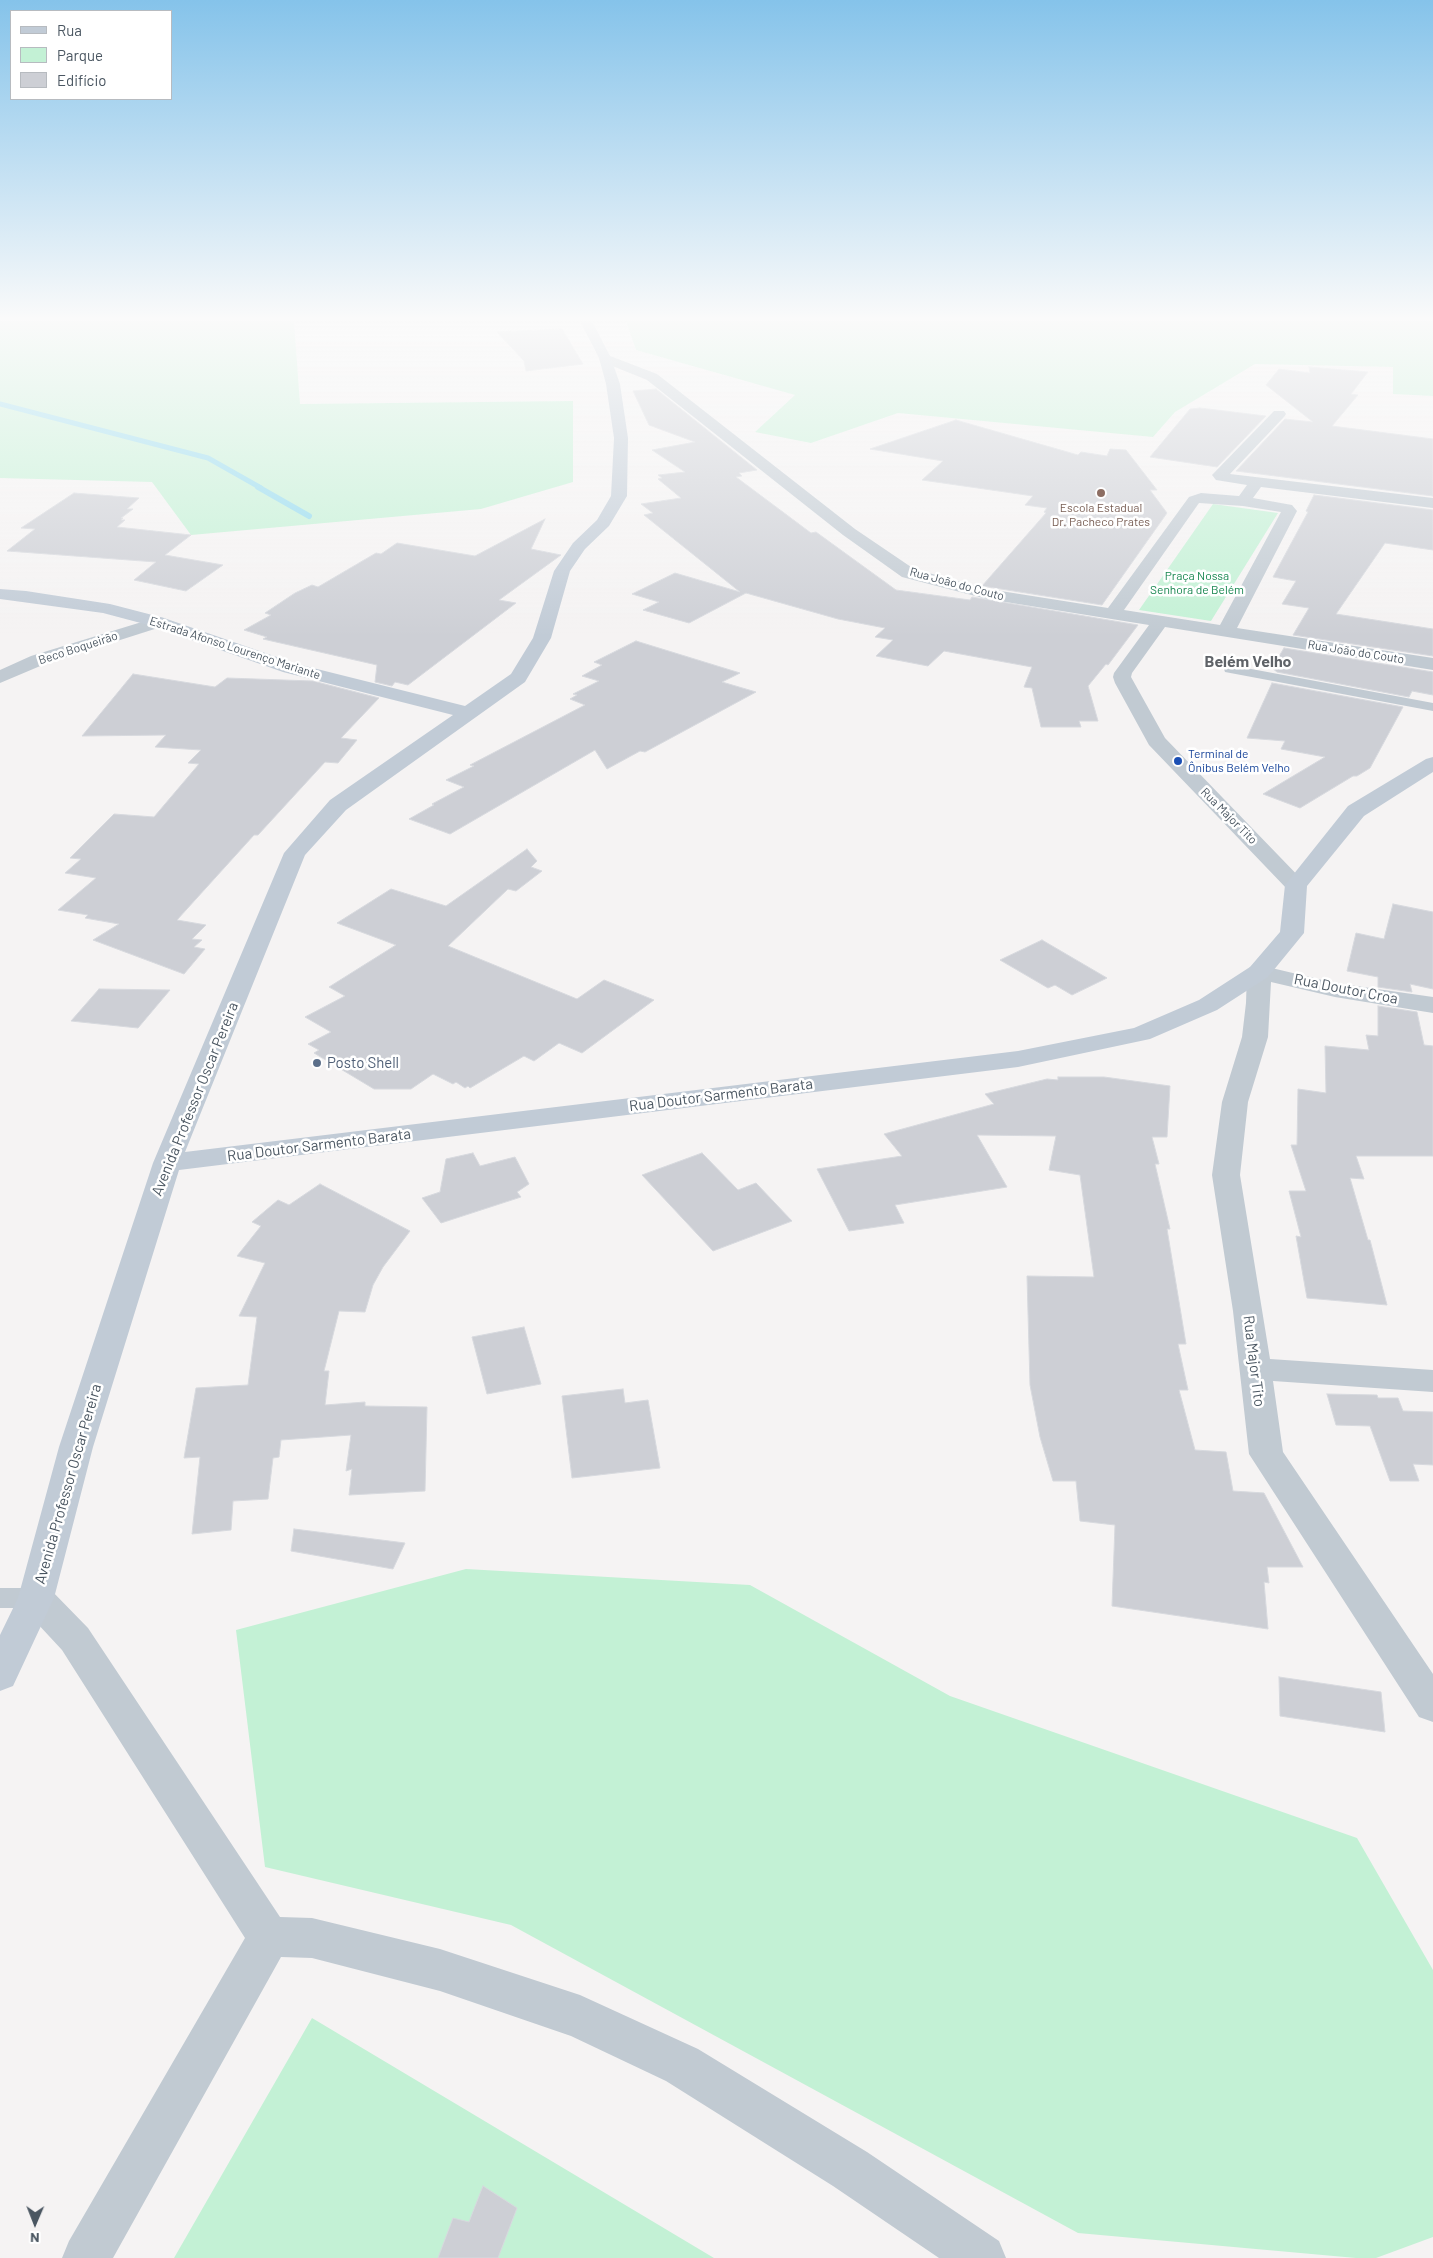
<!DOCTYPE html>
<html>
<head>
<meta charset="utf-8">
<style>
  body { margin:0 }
  #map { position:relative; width:1433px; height:2258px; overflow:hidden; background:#f5f3f3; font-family:Barlow,sans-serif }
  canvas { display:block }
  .legend { position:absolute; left:10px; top:10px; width:162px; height:90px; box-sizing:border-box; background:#fff; border:1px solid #b7bbc0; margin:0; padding:6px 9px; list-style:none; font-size:15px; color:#4a5661 }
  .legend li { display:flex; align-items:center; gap:10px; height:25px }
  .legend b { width:25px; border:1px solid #b7bbc0 }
  .north { position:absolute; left:10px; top:2198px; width:50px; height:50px; -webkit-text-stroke:4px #fff; paint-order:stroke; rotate:181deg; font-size:14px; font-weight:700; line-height:20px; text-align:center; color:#4a5661 }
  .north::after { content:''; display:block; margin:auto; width:18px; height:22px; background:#4a5661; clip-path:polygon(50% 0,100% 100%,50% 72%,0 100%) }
</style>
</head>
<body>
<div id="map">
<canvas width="1433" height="2258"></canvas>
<ul class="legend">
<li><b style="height:6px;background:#c1cbd6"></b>Rua</li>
<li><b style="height:14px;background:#c3f1d5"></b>Parque</li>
<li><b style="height:14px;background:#cdcfd5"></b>Edifício</li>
</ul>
<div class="north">N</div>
</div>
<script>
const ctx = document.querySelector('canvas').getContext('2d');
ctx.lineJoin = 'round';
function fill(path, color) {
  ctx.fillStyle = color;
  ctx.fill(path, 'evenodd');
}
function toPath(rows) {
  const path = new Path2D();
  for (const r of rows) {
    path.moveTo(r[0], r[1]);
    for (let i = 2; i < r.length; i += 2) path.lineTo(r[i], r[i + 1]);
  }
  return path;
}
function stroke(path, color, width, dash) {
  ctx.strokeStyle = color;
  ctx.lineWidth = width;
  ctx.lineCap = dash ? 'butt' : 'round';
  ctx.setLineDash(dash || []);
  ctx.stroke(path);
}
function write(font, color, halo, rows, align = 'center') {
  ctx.font = font + ' Barlow,sans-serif';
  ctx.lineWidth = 5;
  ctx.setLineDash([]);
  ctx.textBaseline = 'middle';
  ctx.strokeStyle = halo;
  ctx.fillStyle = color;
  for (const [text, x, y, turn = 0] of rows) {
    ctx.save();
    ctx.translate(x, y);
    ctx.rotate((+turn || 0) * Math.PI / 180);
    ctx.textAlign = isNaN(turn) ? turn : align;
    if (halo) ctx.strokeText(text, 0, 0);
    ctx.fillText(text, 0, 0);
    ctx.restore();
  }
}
fill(toPath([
  [0,321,294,321,300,404,573,401,573,482,481,509,191,535,152,482,0,478],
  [626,321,1433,321,1433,396,1393,394,1393,367,1255,364,1175,412,1153,437,898,413,811,443,755,432,795,395,636,350],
  [1213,504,1278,513,1211,621,1139,610],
  [466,1569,750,1585,950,1696,1357,1838,1433,1970,1433,2237,1376,2258,1356,2258,1078,2233,511,1925,265,1867,236,1630],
  [312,2018,714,2258,174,2258]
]), '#c3f1d5');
stroke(toPath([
  [0,404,208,458,261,488]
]), '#90daee', 5);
stroke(toPath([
  [258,487,309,516]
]), '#90daee', 6);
const building = toPath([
  [562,329,583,364,526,371,524,361,497,332,562,329],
  [1309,367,1368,372,1351,394,1358,395,1332,426,1433,439,1433,496,1236,471,1285,419,1313,422,1266,385,1279,369,1310,373,1309,367],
  [656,389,757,470,739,473,742,476,736,477,811,533,816,532,896,590,970,600,972,597,1138,625,1108,665,1106,664,1088,686,1098,721,1079,721,1081,727,1041,727,1032,688,1024,687,1032,667,944,651,928,666,876,656,893,640,875,637,885,628,838,619,746,593,689,623,643,610,659,602,632,594,675,573,740,592,644,515,653,513,641,504,681,498,658,479,662,478,658,475,685,472,652,450,695,442,649,425,633,391,656,389],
  [1200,408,1266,416,1217,467,1150,457,1190,409,1200,408],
  [956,420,1078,455,1081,452,1107,456,1110,449,1126,450,1157,490,1150,490,1167,513,1102,605,982,586,1046,513,1044,512,1047,508,1025,505,1033,496,922,480,943,461,870,449,956,420],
  [74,493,139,498,127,509,133,509,121,518,123,518,121,520,125,520,117,527,191,535,165,555,223,565,186,591,134,580,156,562,7,551,35,529,21,528,74,493],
  [1314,495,1433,510,1433,550,1385,543,1336,614,1433,629,1433,656,1293,635,1309,608,1282,604,1296,581,1273,577,1308,512,1306,511,1314,495],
  [545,519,531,549,561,555,499,600,516,603,408,685,395,682,392,686,375,682,377,665,263,639,267,637,244,630,271,615,265,613,295,593,312,585,318,587,376,553,381,554,397,543,475,556,545,519],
  [636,641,740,673,722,682,756,692,645,752,640,751,607,769,595,750,450,834,409,819,434,805,432,804,464,787,446,780,474,766,470,765,585,705,570,699,577,695,573,694,599,681,582,676,602,665,594,662,636,641],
  [1284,648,1433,672,1433,695,1412,691,1409,697,1277,672,1272,668,1284,648],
  [133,674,215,687,227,678,313,681,379,698,341,738,357,740,338,763,325,762,258,835,254,835,177,920,206,925,192,939,202,940,194,947,205,949,184,974,93,940,119,924,85,918,88,915,58,910,96,878,65,873,81,859,70,858,114,814,154,817,199,764,188,763,201,750,155,747,166,735,82,736,133,674],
  [1272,683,1403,707,1370,768,1357,776,1353,776,1300,808,1263,794,1325,757,1281,749,1285,741,1247,738,1272,683],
  [527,849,537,861,531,867,542,871,516,891,508,889,448,946,577,999,604,980,654,1000,582,1053,559,1043,534,1061,524,1056,470,1088,468,1086,465,1088,456,1082,453,1084,433,1074,411,1089,374,1089,314,1053,319,1050,308,1044,331,1032,305,1017,345,996,329,987,396,945,337,923,391,889,446,906,527,849],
  [1393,904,1433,912,1433,989,1410,984,1412,992,1378,987,1378,977,1347,971,1356,933,1384,939,1393,904],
  [1042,940,1107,978,1072,995,1055,985,1048,988,1000,960,1042,940],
  [99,989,170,990,138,1028,71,1021,99,989],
  [1378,1006,1417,1012,1424,1045,1433,1046,1433,1156,1356,1156,1364,1179,1350,1178,1368,1240,1370,1240,1387,1305,1307,1298,1296,1236,1301,1237,1289,1191,1306,1191,1291,1145,1297,1145,1298,1089,1326,1093,1325,1046,1369,1050,1366,1035,1378,1036,1378,1006],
  [1058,1077,1104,1077,1170,1086,1167,1137,1152,1137,1159,1164,1155,1164,1170,1229,1167,1229,1186,1344,1178,1344,1188,1390,1179,1390,1195,1450,1226,1452,1233,1491,1264,1493,1303,1567,1267,1567,1269,1583,1264,1582,1268,1629,1112,1606,1115,1525,1080,1521,1076,1481,1053,1481,1040,1437,1030,1385,1027,1276,1094,1277,1080,1175,1049,1170,1056,1136,977,1135,1007,1187,895,1205,904,1223,849,1231,817,1169,902,1156,884,1134,994,1104,985,1094,1047,1079,1058,1080,1058,1077],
  [473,1153,480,1166,515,1157,529,1184,517,1192,521,1197,441,1223,422,1198,440,1192,446,1159,473,1153],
  [702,1153,738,1190,756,1183,792,1221,713,1251,642,1175,702,1153],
  [320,1184,410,1231,383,1267,373,1285,365,1312,339,1311,324,1371,329,1371,325,1405,365,1402,365,1406,427,1407,425,1491,349,1495,352,1469,346,1471,351,1435,281,1440,279,1457,273,1458,268,1499,233,1501,231,1530,192,1534,200,1457,184,1458,196,1388,248,1385,257,1317,239,1316,265,1263,237,1256,261,1226,252,1222,278,1200,289,1205,320,1184],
  [524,1327,541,1384,487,1394,472,1337,524,1327],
  [623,1389,625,1403,648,1400,660,1468,572,1478,562,1396,623,1389],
  [1327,1394,1377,1395,1378,1398,1398,1398,1403,1411,1433,1412,1433,1465,1413,1464,1419,1481,1390,1481,1370,1426,1336,1425,1327,1394],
  [294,1529,405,1543,393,1569,291,1551,294,1529],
  [1279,1677,1381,1692,1385,1732,1280,1716,1279,1677],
  [483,2186,517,2208,498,2258,438,2258,453,2218,469,2222,483,2186]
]);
fill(building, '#cdcfd5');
stroke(building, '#d7d9de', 1);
fill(toPath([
  [1230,665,1433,703,1433,711,1225,672,1224,669,1230,665],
  [0,1588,36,1588,45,1591,48,1598,45,1605,36,1608,0,1608,0,1588]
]), '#c1cad2');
fill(toPath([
  [605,354,657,374,855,529,914,569,988,589,1108,608,1189,497,1201,493,1239,496,1247,485,1216,480,1212,475,1274,411,1284,411,1286,414,1284,417,1230,474,1433,498,1433,508,1261,487,1253,498,1292,505,1297,511,1237,628,1433,658,1433,670,1165,627,1132,673,1131,677,1165,738,1307,885,1304,890,1296,892,1288,890,1149,745,1115,683,1113,677,1114,673,1149,625,987,599,902,577,843,535,647,380,600,361,599,358,605,354],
  [1199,503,1243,506,1281,512,1220,625,1124,610,1199,503],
  [158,617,164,618,167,622,164,626,45,664,0,683,0,670,31,656,158,617],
  [1259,965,1335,983,1433,997,1433,1013,1335,997,1271,982,1268,1037,1248,1102,1240,1175,1270,1359,1433,1370,1433,1392,1273,1381,1283,1452,1433,1674,1433,1722,1419,1717,1249,1454,1233,1311,1212,1175,1222,1102,1242,1037,1246,1003,1247,972,1250,967,1259,965],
  [36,1583,49,1588,88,1628,280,1917,312,1918,440,1949,580,1995,698,2049,867,2152,999,2241,1006,2258,939,2258,833,2186,666,2081,571,2036,440,1991,312,1958,281,1957,113,2258,62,2258,69,2241,245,1938,62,1650,23,1608,18,1598,23,1588,36,1583]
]), '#c1cad2');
fill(toPath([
  [580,321,592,321,611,358,620,384,628,438,627,496,609,526,585,549,570,571,551,638,525,682,346,810,305,855,185,1152,1018,1051,1134,1028,1199,1000,1250,967,1280,932,1285,885,1348,806,1426,759,1433,757,1433,772,1364,816,1307,886,1304,933,1268,977,1217,1010,1150,1039,1018,1067,179,1170,93,1447,54,1598,13,1686,0,1691,0,1635,18,1598,59,1447,153,1163,284,853,330,800,453,715,283,672,152,626,103,613,0,599,0,589,26,591,110,604,164,618,297,664,465,706,511,674,533,638,554,571,573,543,597,520,611,496,614,438,606,384,599,358,580,321]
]), '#c1cbd6');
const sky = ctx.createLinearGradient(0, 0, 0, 637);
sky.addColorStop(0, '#85c3ea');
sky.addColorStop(0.5, '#fafafa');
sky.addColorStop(1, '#fafafa00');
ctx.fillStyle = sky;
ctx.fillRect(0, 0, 1433, 637);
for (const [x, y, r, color] of [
  [1101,493,5,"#8d6e63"],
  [1178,761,5,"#1a4fb4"],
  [317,1063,5,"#5c6f8a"]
]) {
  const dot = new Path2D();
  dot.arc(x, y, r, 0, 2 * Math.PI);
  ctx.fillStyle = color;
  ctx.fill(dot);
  stroke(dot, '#fff', 2);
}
write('12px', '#785e54', '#fff', [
  ["Escola Estadual",1101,508],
  ["Dr. Pacheco Prates",1101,522]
]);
write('12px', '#17864f', '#fff', [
  ["Praça Nossa",1197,576],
  ["Senhora de Belém",1197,590]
]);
write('12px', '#4a5661', '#fff', [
  ["Rua João do Couto",957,584,15],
  ["Beco Boqueirão",78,648,-18],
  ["Estrada Afonso Lourenço Mariante",235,648,18],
  ["Rua João do Couto",1356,652,9],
  ["Rua Major Tito",1229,816,45]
]);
write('12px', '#164399', '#fff', [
  ["Terminal de",1188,754],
  ["Ônibus Belém Velho",1188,768]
], 'left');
write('15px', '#4a5661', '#fff', [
  ["Rua Doutor Croa",1346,989,11],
  ["Rua Doutor Sarmento Barata",721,1095,-7],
  ["Avenida Professor Oscar Pereira",195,1099,-68],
  ["Rua Doutor Sarmento Barata",319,1145,-7],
  ["Rua Major Tito",1254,1361,83],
  ["Avenida Professor Oscar Pereira",68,1484,-74]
]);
write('15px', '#4e5e75', '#fff', [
  ["Posto Shell",327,1063]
], 'left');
write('bold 16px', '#5f6368', '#fff', [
  ["Belém Velho",1248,662]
]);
</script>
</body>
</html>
